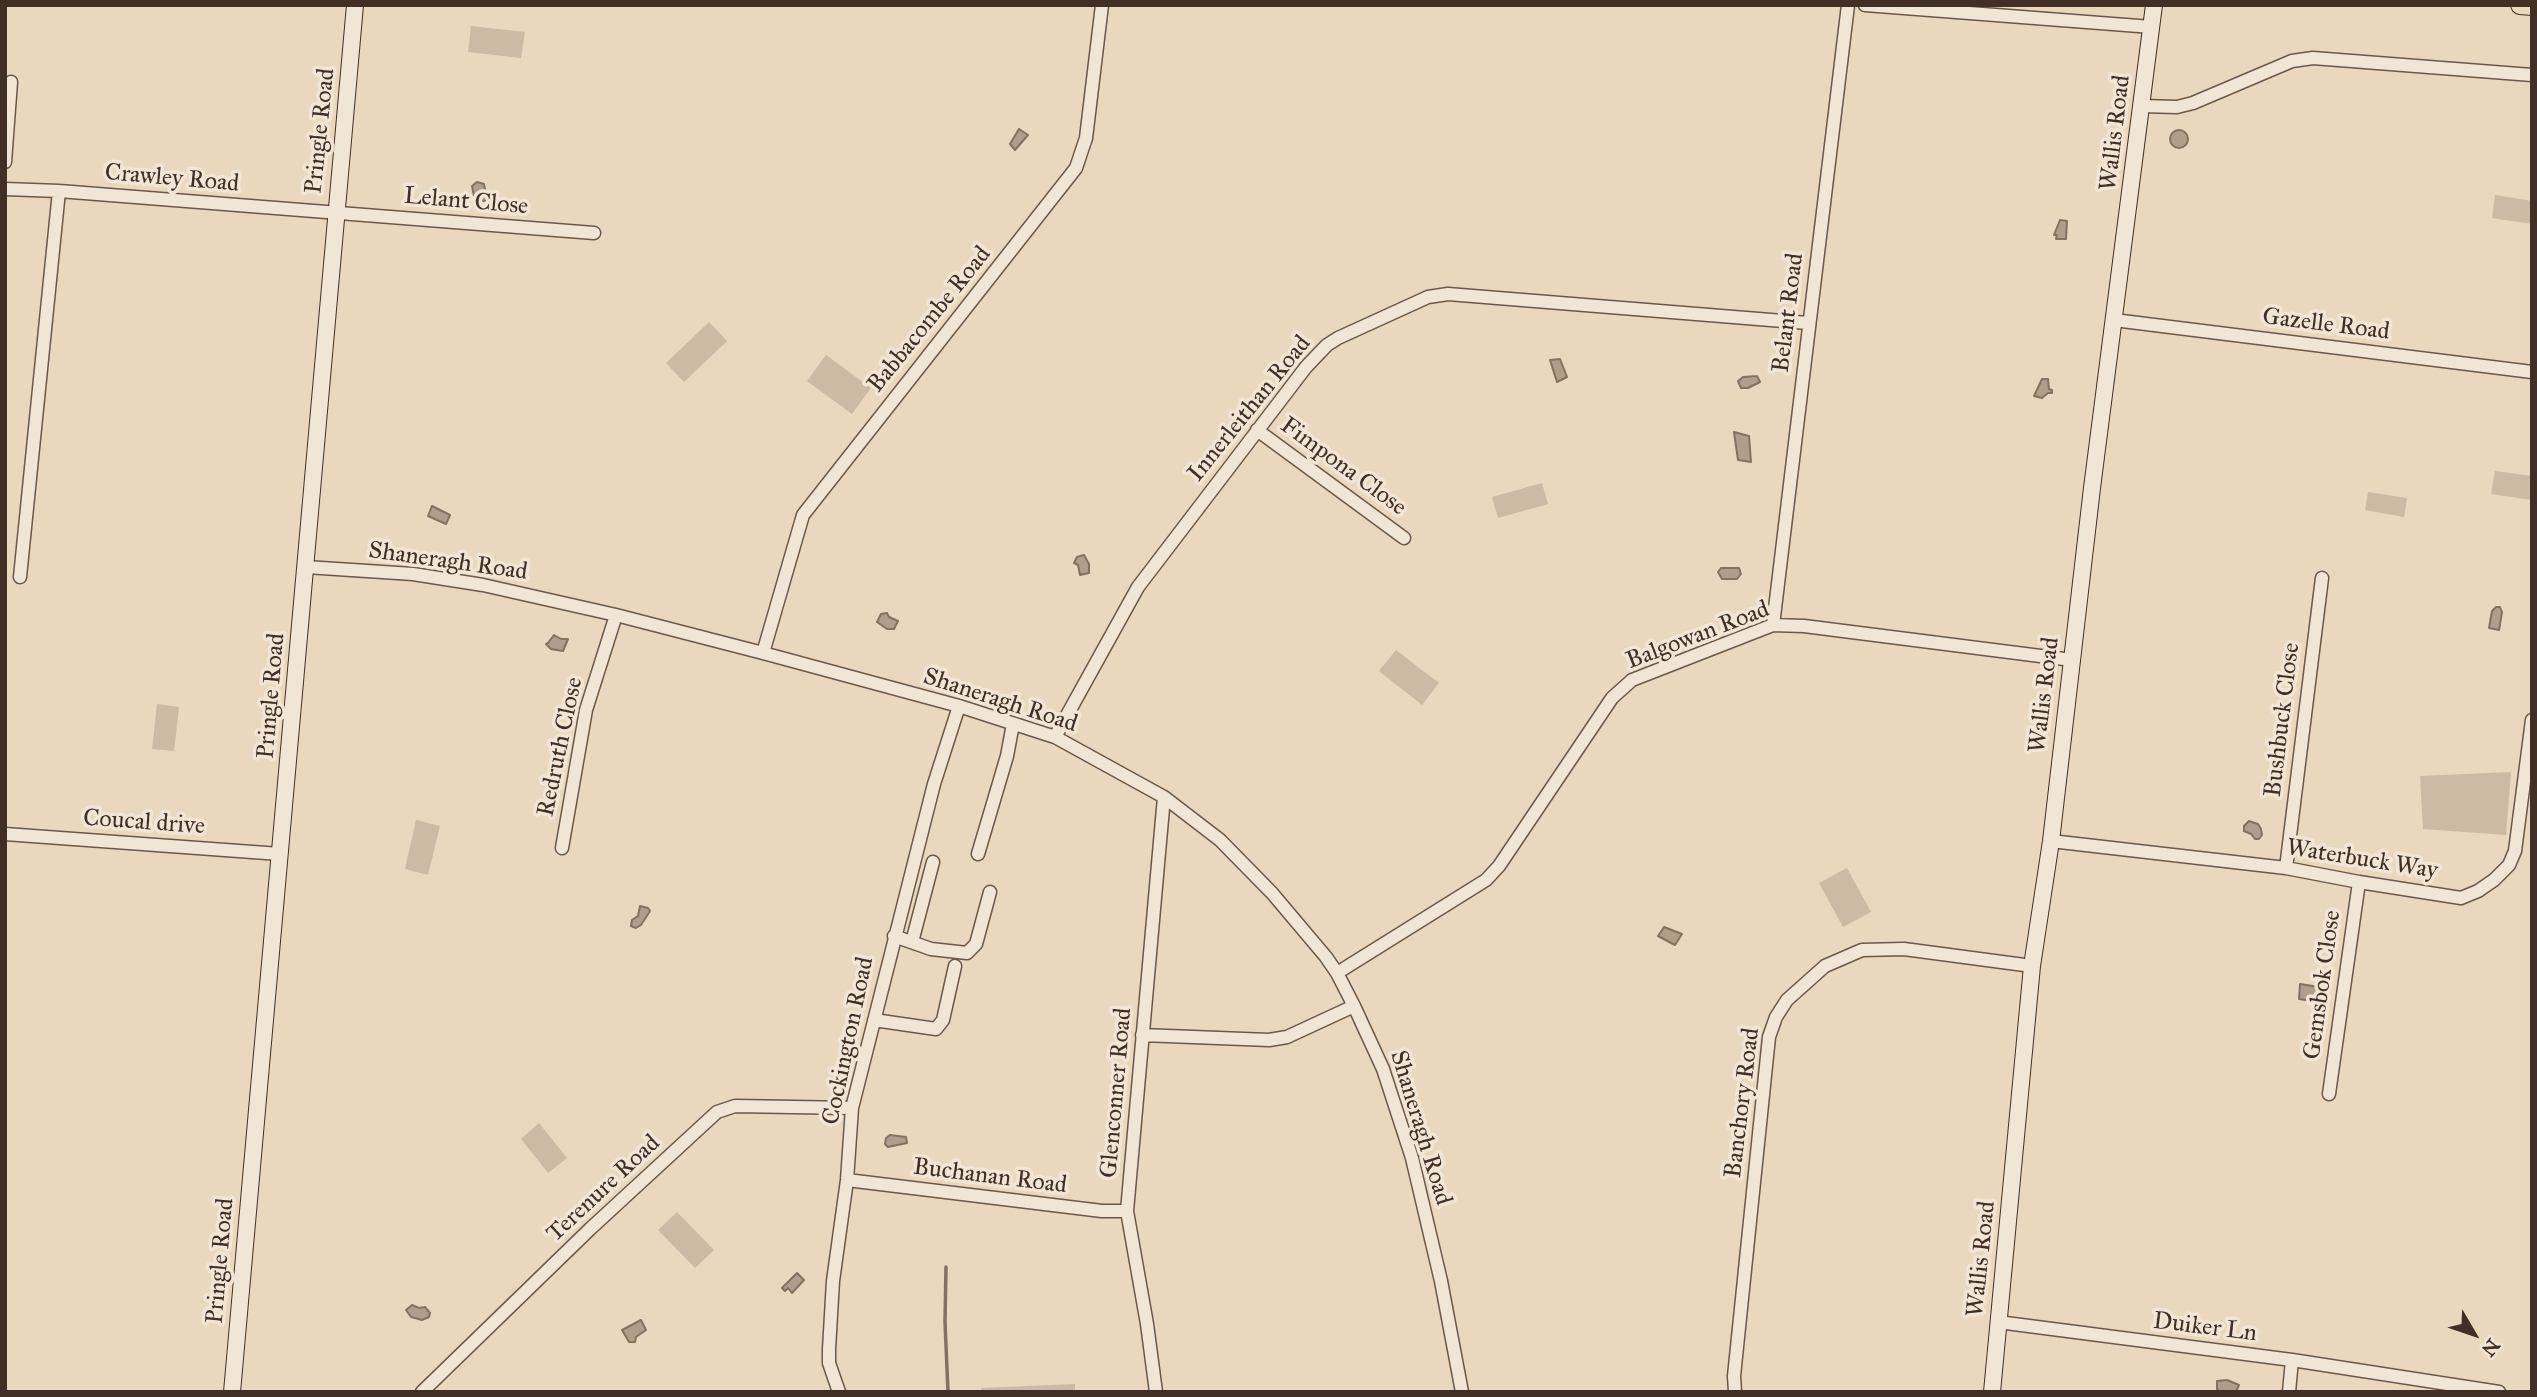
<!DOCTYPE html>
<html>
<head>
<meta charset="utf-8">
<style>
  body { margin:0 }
  #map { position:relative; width:2537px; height:1397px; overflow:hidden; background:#e9d7be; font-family:"IM FELL Great Primer",serif }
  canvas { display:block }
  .frame { position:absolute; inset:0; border:7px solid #412e25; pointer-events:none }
  .north { position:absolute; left:2439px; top:1299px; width:70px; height:70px; -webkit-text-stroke:5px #f1e5d5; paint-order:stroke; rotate:129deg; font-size:19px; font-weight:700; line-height:28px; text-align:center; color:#412e25 }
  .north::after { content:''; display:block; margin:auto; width:24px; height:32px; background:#412e25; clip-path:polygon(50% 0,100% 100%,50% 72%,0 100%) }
</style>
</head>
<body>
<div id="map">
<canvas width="2537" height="1397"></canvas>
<div class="frame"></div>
<div class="north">N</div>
</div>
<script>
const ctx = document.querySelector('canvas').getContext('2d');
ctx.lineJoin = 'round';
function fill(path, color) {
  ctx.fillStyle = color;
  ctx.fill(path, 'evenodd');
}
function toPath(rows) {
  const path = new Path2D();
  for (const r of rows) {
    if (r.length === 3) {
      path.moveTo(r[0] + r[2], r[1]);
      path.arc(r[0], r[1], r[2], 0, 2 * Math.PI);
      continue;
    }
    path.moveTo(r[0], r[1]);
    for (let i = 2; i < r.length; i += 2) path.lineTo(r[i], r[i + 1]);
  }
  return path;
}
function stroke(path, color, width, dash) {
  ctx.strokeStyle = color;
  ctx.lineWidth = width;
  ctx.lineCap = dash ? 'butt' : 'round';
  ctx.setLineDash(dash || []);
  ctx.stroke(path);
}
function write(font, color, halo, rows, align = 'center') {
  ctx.font = font + ' "IM FELL Great Primer",serif';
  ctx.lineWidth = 7;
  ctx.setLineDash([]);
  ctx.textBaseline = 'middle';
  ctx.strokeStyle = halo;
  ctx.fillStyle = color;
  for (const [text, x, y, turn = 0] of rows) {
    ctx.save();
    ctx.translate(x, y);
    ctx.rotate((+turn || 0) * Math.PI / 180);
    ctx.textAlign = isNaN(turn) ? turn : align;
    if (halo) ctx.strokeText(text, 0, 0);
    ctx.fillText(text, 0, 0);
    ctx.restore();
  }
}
fill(toPath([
  [471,26,525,32,521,58,468,52],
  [2495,195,2532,201,2532,224,2492,218],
  [709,322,727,341,684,382,666,363],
  [826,355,871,388,852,414,807,381],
  [2495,471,2532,476,2532,500,2491,494],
  [1542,483,1548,504,1498,518,1492,497],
  [2368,492,2407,498,2404,517,2365,510],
  [1396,650,1439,683,1422,705,1379,671],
  [157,704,179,707,174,751,152,749],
  [2511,772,2506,835,2423,829,2420,776],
  [416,820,440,826,428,875,405,869],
  [1847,868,1871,912,1843,927,1819,883],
  [539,1123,567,1158,548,1173,521,1139],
  [677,1212,714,1250,695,1268,658,1230],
  [1075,1384,1075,1392,982,1392,981,1388]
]), '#ccbaa4');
const water = toPath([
  [1019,129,1028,135,1015,150,1010,144,1019,129],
  [2179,139,9],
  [477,182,484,184,487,200,483,201,474,196,472,186,477,182],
  [2060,220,2067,221,2066,239,2056,239,2057,235,2054,235,2060,220],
  [1560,359,1567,377,1557,382,1550,360,1560,359],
  [1757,376,1760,382,1748,388,1741,388,1738,381,1743,377,1757,376],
  [2042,379,2048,379,2049,389,2052,390,2052,393,2048,393,2042,398,2034,396,2042,379],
  [1734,432,1749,436,1751,462,1738,460,1734,432],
  [432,506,450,515,446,524,428,516,432,506],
  [1084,555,1089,564,1089,573,1080,575,1078,565,1074,563,1077,557,1084,555],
  [1721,568,1739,568,1741,574,1737,579,1722,579,1718,572,1721,568],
  [2496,607,2500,607,2502,612,2499,630,2489,628,2492,611,2496,607],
  [887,613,889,617,898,621,894,629,887,629,877,622,881,614,887,613],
  [554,635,561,639,568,639,563,651,551,649,546,644,548,643,554,635],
  [2249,821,2258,824,2261,829,2262,835,2259,839,2255,839,2251,834,2244,831,2244,826,2249,821],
  [640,906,648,908,650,911,641,925,636,928,631,926,632,920,638,916,640,906],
  [1664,927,1682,934,1675,945,1658,936,1664,927],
  [2300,984,2319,987,2318,1002,2299,999,2300,984],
  [890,1135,906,1137,907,1143,888,1147,885,1144,886,1138,890,1135],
  [797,1273,804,1280,792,1293,788,1288,785,1291,782,1288,797,1273],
  [412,1305,419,1308,425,1307,430,1313,429,1317,422,1320,411,1317,406,1310,412,1305],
  [641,1320,646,1330,636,1337,635,1342,629,1342,622,1330,641,1320],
  [2227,1380,2239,1385,2236,1392,2220,1392,2217,1389,2217,1381,2227,1380]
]);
fill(water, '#b09e8a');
stroke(water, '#847162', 2);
stroke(toPath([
  [946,1267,945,1322,948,1392]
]), '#847162', 3.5);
const street = toPath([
  [1865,5,2152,27],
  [2142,106,2177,107,2193,103,2292,61,2313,58,2532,75],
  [5,162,11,82],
  [5,189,59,191,594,233],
  [2114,320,2532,372],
  [1257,430,1404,538],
  [306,567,413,574,483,585,616,615,763,653,959,706,1055,737,1164,797,1220,840,1272,893,1326,957,1337,973,1354,1006,1383,1069,1412,1158,1441,1281,1462,1392],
  [20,577,59,191],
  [1773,625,1848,5],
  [763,653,803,515,1076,168,1086,138,1102,5],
  [1055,737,1138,587,1306,367,1327,345,1338,338,1428,297,1448,294,1808,323],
  [5,834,280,854],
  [2051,841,2286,868,2359,882,2461,898,2478,891,2494,880,2509,865,2515,851,2532,720],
  [562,848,586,710,616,615],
  [978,854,1007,756,1013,724],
  [2286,868,2322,578],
  [894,936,931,949,967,953,976,944,990,892],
  [912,942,933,862],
  [1337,973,1486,880,1499,866,1612,698,1632,680,1773,625,1804,626,2072,660],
  [874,1020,936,1029,943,1020,955,966],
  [1142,1035,1269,1040,1287,1037,1354,1006],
  [2329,1094,2359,882],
  [847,1180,1102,1211,1127,1211],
  [1998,1322,2292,1360,2499,1392],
  [422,1392,590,1229,717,1112,735,1106,852,1108],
  [839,1392,829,1363,829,1349,833,1281,847,1180,852,1108,934,784,959,706],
  [1156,1392,1147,1324,1127,1211,1164,797],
  [1735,1392,1734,1376,1769,1037,1776,1017,1787,1000,1825,966,1862,950,1904,949,2032,966],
  [2289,1392,2292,1360]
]);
const secondary = toPath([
  [232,1392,355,5],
  [1992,1392,2032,966,2051,841,2092,488,2154,5]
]);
const primary = toPath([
  [2520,5,2532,6]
]);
stroke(street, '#6b584b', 15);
stroke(secondary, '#412e25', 18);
stroke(primary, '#412e25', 20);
stroke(street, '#f1e5d5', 12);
stroke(secondary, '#f1e5d5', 16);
stroke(primary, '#e9d7be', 18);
write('24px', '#412e25', '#f1e5d5', [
  ["Pringle Road",321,131,-84],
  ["Wallis Road",2116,133,-83],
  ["Crawley Road",172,179,5],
  ["Lelant Close",466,202,5],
  ["Belant Road",1789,313,-83],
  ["Babbacombe Road",930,320,-51],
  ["Gazelle Road",2326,325,7],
  ["Innerleithan Road",1250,409,-51],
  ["Fimpona Close",1343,467,36],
  ["Shaneragh Road",448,562,8],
  ["Balgowan Road",1698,636,-21],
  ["Wallis Road",2045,695,-83],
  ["Pringle Road",272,696,-85],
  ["Shaneragh Road",1000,701,18],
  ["Bushbuck Close",2283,720,-83],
  ["Redruth Close",561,747,-78],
  ["Coucal drive",144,823,4],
  ["Waterbuck Way",2362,860,9],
  ["Gemsbok Close",2323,985,-82],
  ["Cockington Road",849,1041,-78],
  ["Glenconner Road",1117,1093,-85],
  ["Banchory Road",1743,1103,-83],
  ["Shaneragh Road",1420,1128,73],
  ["Buchanan Road",990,1177,7],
  ["Terenure Road",604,1189,-43],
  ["Wallis Road",1982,1259,-84],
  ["Pringle Road",221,1261,-85],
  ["Duiker Ln",2205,1328,7]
]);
</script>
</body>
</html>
